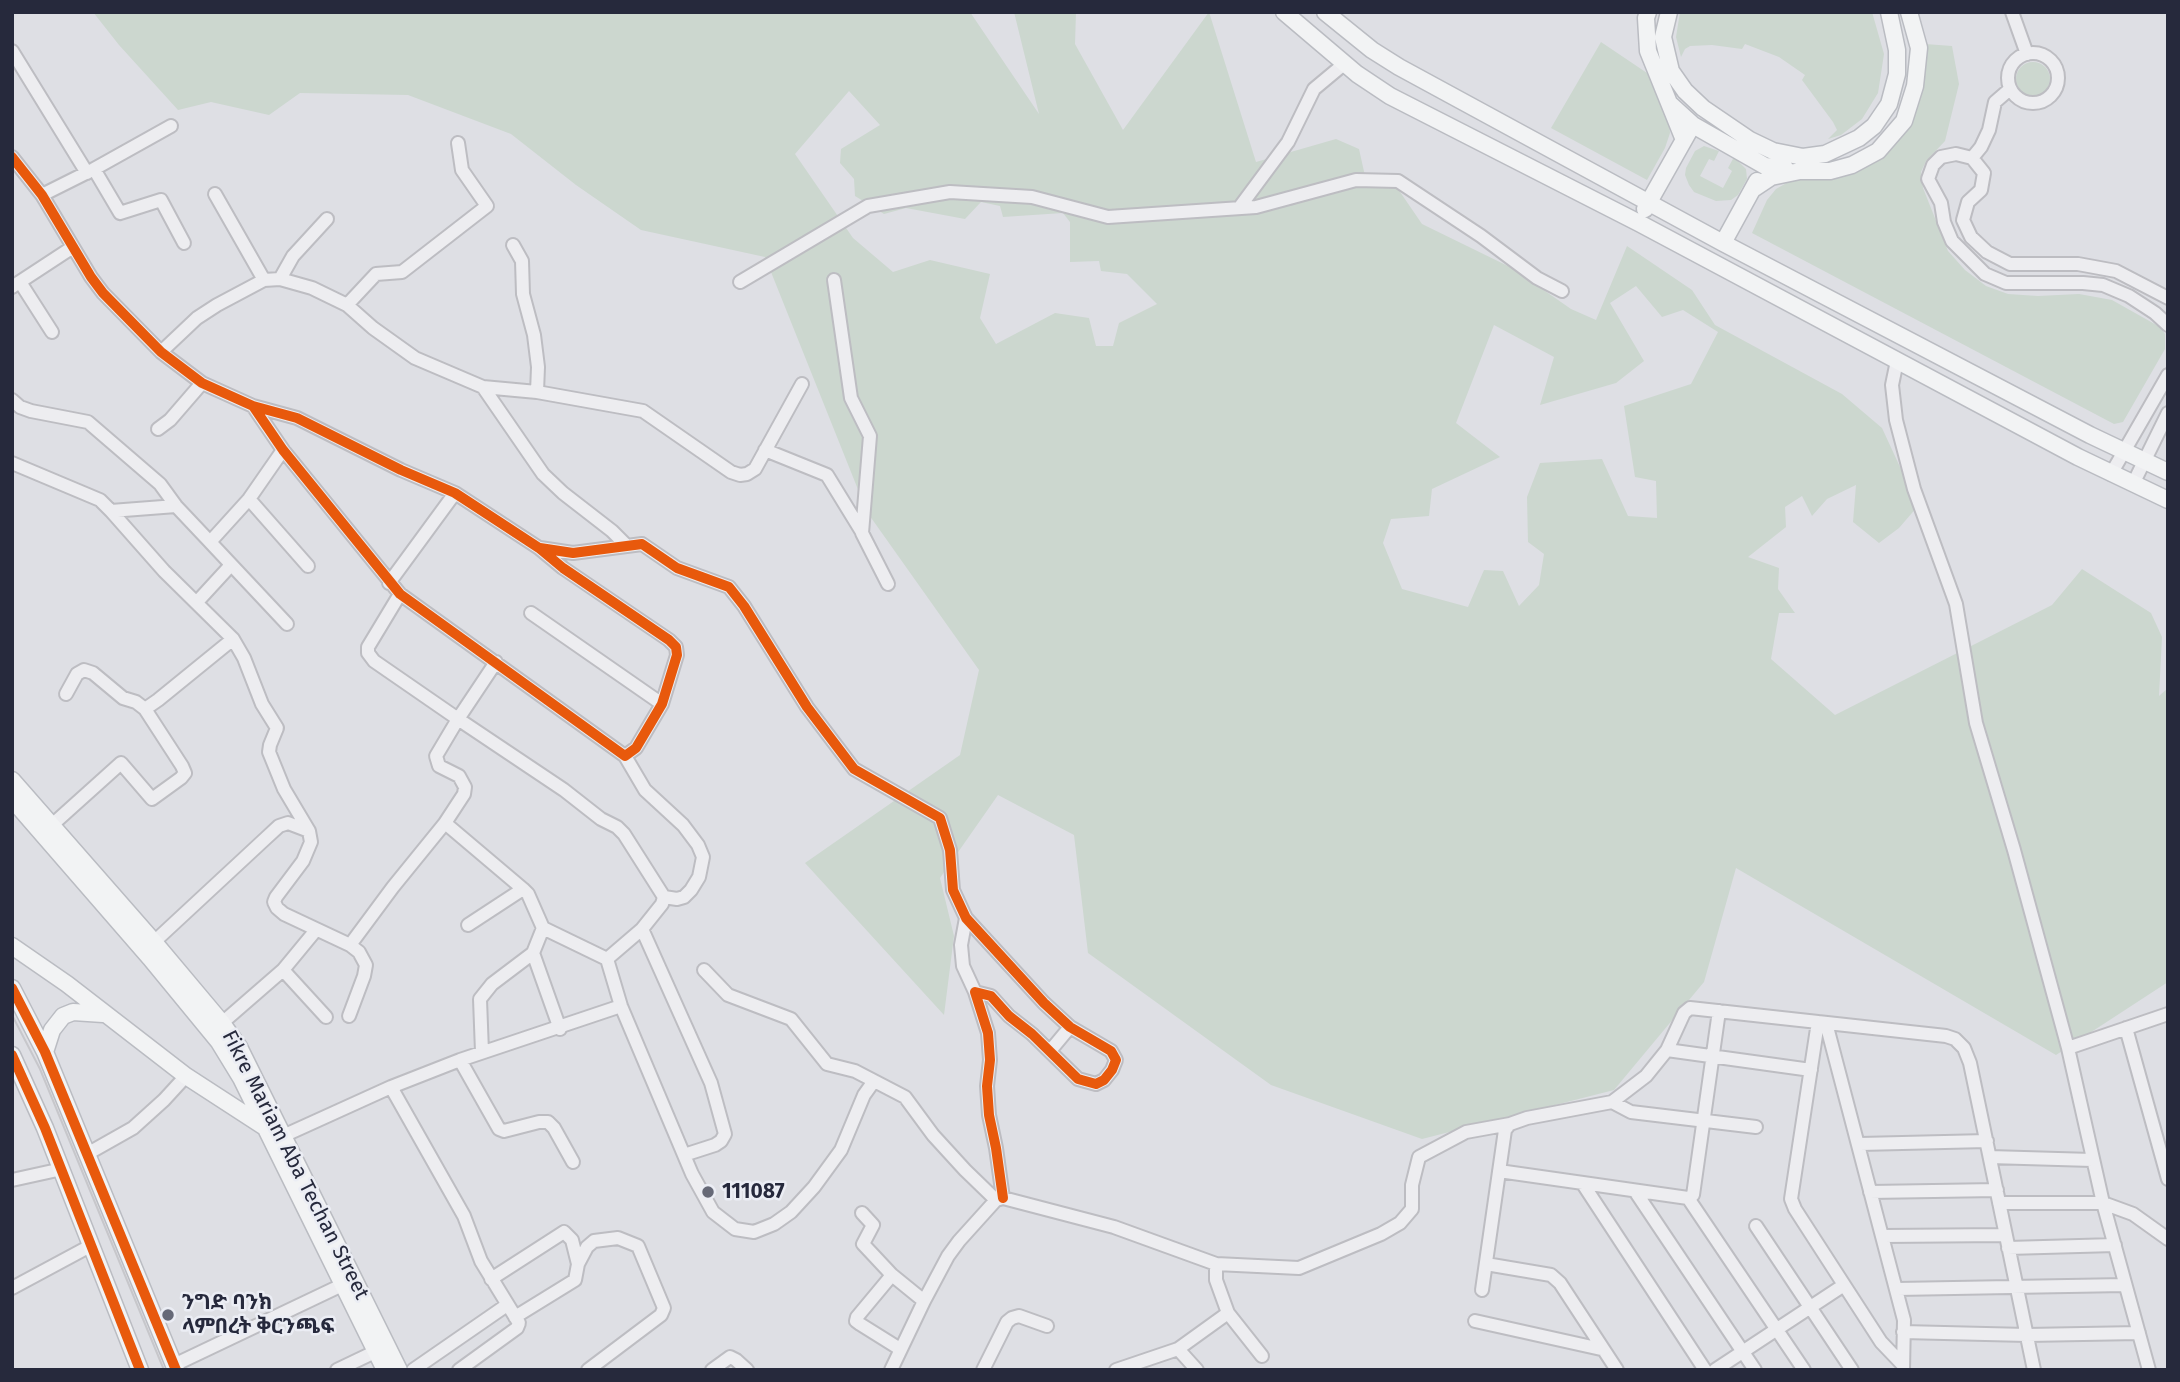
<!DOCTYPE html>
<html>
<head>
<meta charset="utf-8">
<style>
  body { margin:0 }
  #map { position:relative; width:2180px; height:1382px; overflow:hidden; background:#dedfe4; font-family:"Fira Sans",sans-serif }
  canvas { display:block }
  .frame { position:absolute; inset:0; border:14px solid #26293c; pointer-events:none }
</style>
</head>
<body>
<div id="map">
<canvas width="2180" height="1382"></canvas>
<div class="frame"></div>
</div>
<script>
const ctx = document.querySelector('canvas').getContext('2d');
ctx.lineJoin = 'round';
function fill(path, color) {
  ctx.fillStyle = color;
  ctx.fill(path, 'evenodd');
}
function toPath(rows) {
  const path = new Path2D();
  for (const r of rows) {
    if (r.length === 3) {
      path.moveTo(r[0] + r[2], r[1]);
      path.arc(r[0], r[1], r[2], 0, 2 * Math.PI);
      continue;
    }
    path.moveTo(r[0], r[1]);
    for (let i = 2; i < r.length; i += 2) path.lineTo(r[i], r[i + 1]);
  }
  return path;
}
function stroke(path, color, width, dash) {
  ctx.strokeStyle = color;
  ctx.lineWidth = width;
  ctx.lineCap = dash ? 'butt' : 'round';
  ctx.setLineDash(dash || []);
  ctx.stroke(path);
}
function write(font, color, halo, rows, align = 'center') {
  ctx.font = font + ' "Fira Sans","Noto Sans Ethiopic",sans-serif';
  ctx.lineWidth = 5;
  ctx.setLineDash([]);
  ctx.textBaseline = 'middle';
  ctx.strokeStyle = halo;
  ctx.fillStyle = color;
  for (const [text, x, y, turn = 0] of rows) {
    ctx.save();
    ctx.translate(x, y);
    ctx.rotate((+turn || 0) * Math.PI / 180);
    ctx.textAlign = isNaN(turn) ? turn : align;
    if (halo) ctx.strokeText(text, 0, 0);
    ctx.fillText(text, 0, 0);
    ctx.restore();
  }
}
fill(toPath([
  [93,12,970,12,1039,114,1014,12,1076,12,1075,44,1123,130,1209,12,1256,162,1336,139,1359,149,1367,185,1396,186,1422,224,1512,268,1571,309,1596,320,1627,246,1692,290,1715,325,1842,394,1882,428,1918,506,1899,528,1879,543,1853,522,1856,485,1827,499,1812,516,1802,496,1785,507,1786,527,1748,557,1779,568,1778,589,1795,613,1779,613,1771,659,1835,715,2052,605,2082,569,2151,613,2162,637,2159,696,2168,688,2168,982,2056,1055,1736,868,1704,982,1614,1090,1422,1139,1271,1085,1088,953,1074,835,998,795,940,878,954,936,944,1015,805,863,960,755,979,670,867,512,765,257,641,230,576,185,511,134,408,95,300,93,269,115,211,102,178,110,119,45],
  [849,91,880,125,841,149,840,163,854,179,855,196,884,214,906,208,965,219,981,202,1000,206,1003,217,1063,213,1070,222,1070,262,1099,261,1101,271,1127,274,1157,304,1119,323,1113,346,1096,346,1089,318,1055,313,996,344,980,318,990,274,930,260,893,272,853,238,795,154],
  [1636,286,1662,317,1683,310,1718,332,1691,384,1624,406,1635,477,1656,481,1657,518,1628,516,1602,459,1540,463,1527,497,1528,542,1544,554,1539,585,1519,606,1503,571,1484,570,1468,607,1402,589,1383,543,1391,519,1429,516,1432,489,1500,457,1456,423,1494,325,1554,357,1540,405,1616,383,1644,361,1610,303],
  [1680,12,1872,12,1884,54,1878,93,1862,119,1841,135,1828,139,1837,130,1833,122,1802,80,1805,75,1779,57,1745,44,1742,49,1712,45,1690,46,1685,49,1681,57,1676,37],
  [1601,42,1647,73,1669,121,1670,133,1665,148,1647,180,1551,128],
  [1925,44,1952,46,1959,84,1945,141,1926,161,1921,172,1923,188,1948,251,1965,270,1986,286,2008,294,2038,296,2079,294,2112,300,2160,327,2165,334,2165,349,2123,422,2114,424,1752,233,1767,200,1776,189,1790,181,1806,178,1827,178,1902,132,1917,108,1923,83],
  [2033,79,17],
  [1704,146,1719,151,1714,161,1709,159,1700,176,1723,188,1732,171,1728,168,1734,157,1746,169,1747,179,1738,195,1731,200,1716,201,1694,192,1689,185,1685,175,1686,168,1695,151]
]), '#ccd7cf');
const minor = toPath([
  [2012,12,2027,54],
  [12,51,87,173],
  [2033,78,25],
  [12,157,42,195,91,277,103,293,161,352,202,383,253,406,283,450,400,594,625,756,636,748,662,704,677,655,676,647,669,640,563,568,539,548,455,493,401,470,297,418,253,406],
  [1972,158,1981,147,1989,130,1995,102,2010,89],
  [94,169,120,213,161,200,184,243],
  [215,194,264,280],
  [42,195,94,169,171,126],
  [1239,208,1288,142,1314,89,1344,64],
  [513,245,522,261,523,294,534,335,538,367,537,392],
  [280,279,293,256,327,219],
  [834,280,851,398,870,436,862,533,888,584],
  [20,282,52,332],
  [740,282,868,206,950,192,1032,197,1108,217,1256,207,1356,180,1398,181,1481,236,1537,278,1562,291],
  [12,287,73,247],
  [2168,298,2116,271,2078,264,2010,264,1987,252,1971,237,1963,220,1968,202,1981,190,1984,173,1972,158,1956,154,1941,157,1933,165,1928,179,1941,203,1944,222,1952,241,1985,274,2006,283,2083,283,2103,285,2129,296,2155,313,2168,325],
  [347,305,376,274,402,272,487,206,462,170,458,143],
  [161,352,197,318,217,305,264,280,280,279,312,288,347,305,373,328,415,358,483,387,537,392,643,411,731,472,740,475,747,474,755,469,802,384],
  [1897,361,1892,385,1896,420,1914,489,1956,604,1976,723,2014,850,2068,1048,2103,1203,2149,1370],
  [483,387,543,474,563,493,612,531,626,545],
  [12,400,20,407,31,411,88,422,160,484,176,506,210,542,249,499,283,450],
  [158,429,170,420,202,383],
  [765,450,827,475,862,532],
  [12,463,100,500,111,511,176,506],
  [2111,474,2168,375],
  [2133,484,2168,413],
  [249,499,308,566],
  [111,511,164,571,233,639,244,658,262,704,277,728,270,745,269,752,284,789,309,831],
  [210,542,287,624],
  [540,548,573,553,642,544,677,568,729,587,744,606,807,707,854,769,940,818,950,850,953,890,966,918,1044,1003,1070,1027,1111,1051,1116,1060,1112,1070,1104,1080,1096,1084,1078,1079,1032,1034,1009,1016,991,996,975,992,988,1033,990,1060,987,1086,989,1115,996,1148,1003,1198],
  [389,583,455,493],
  [400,594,368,647,368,653,374,661,458,719,436,756,439,766,459,776,465,787,464,794,445,823],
  [197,602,231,565],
  [531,613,662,704],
  [496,662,458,719,564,790,601,819,617,827,624,834,664,897,662,904,642,929],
  [66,694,77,674,84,670,93,673,123,698,136,702,145,709],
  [625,756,645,790,683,825,698,845,703,857,699,877,691,890,684,897,677,899,664,897],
  [52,825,121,763,152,799,181,778,185,773,182,766,145,709,158,700,233,639],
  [523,889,528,894,543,928],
  [966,918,961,945,963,966,975,992],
  [154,942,266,838,279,826,288,823,309,831,311,842,303,861,276,897,274,902,277,908,284,914,350,945],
  [533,953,543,928,607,959,621,1006,692,1174,713,1212,735,1229,754,1232,774,1224,791,1212,814,1187,841,1150,864,1095,874,1081],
  [607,959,642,929,711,1083,725,1134,721,1141,715,1145,684,1155],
  [283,970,326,1017],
  [704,970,728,995,791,1019,827,1064,855,1071,905,1097,933,1135,965,1170,996,1200],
  [349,1016,364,976,366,965,359,952,350,945,393,887,445,823,523,889,468,925],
  [1818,1022,1791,1199,1795,1209,1881,1342,1903,1365],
  [222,1023,283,970,316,930],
  [1826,1023,1904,1320,1903,1370],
  [2126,1028,2168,1179],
  [2068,1048,2168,1014],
  [1667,1050,1811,1070],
  [1050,1051,1070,1027],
  [482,1052,480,999,492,984,533,953,560,1029],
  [460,1060,499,1129,504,1131,539,1122,548,1122,554,1128,573,1162],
  [391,1087,464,1216,481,1261,519,1323,517,1328,459,1370],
  [1612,1102,1631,1112,1756,1127],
  [283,1136,391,1087,460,1060,621,1006],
  [1860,1144,1987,1141],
  [87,1154,133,1128,164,1100,186,1076],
  [1990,1157,2092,1160],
  [1499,1171,1688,1198,1693,1195,1719,1011],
  [12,1180,62,1169],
  [1583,1184,1705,1370],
  [1635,1191,1755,1370],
  [1870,1192,1997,1190],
  [1688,1198,1804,1370],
  [1999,1203,2103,1203,2133,1214,2168,1239],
  [862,1213,873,1225,863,1244,892,1275],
  [1756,1226,1852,1370],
  [1883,1236,2005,1235],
  [2008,1248,2115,1245],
  [1216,1264,1216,1280,1228,1313,1262,1356],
  [1486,1264,1551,1275,1560,1283,1617,1370],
  [491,1279,564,1232,572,1240,578,1264],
  [12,1288,92,1245],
  [1897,1289,2125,1285],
  [1482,1290,1505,1130,1510,1124,1527,1118,1612,1102,1646,1076,1667,1050,1684,1013,1690,1008,1946,1036,1955,1039,1964,1048,1970,1063,2034,1370],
  [515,1317,575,1280,578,1264,587,1247,594,1241,618,1238,638,1246,664,1308,661,1315,588,1370],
  [1475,1321,1601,1349],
  [1903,1332,2027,1335,2139,1333],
  [900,1349,860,1324,856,1321,857,1317,892,1275,924,1301],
  [1178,1349,1197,1370],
  [174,1365,342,1285],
  [337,1370,383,1348],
  [413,1370,507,1305],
  [712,1370,730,1357,736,1360,747,1370],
  [891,1370,924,1301,948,1256,959,1241,996,1200,1003,1198,1114,1227,1216,1264,1299,1268,1381,1234,1400,1223,1412,1209,1412,1185,1419,1157,1466,1132,1510,1124],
  [983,1370,1007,1322,1012,1318,1019,1316,1047,1326],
  [1116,1370,1178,1349,1228,1313],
  [1715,1370,1844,1285]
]);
const major = toPath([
  [1284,12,1357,74,1390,96,1639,223,2078,457,2168,500],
  [1325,12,1372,50,1399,67,1723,243,2090,435,2168,472],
  [1648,12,1646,18,1648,51,1684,140],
  [1669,12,1663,37,1671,71,1685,91,1703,108,1750,140,1773,151,1803,157,1825,154,1859,138,1874,126,1889,104,1897,74,1897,50,1889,12],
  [1671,105,1693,125,1765,166,1786,169],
  [1753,189,1771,177,1800,171,1830,171,1852,165,1878,151,1904,121,1915,86,1919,48,1909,12],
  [1645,209,1689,131],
  [1723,243,1757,181],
  [12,780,154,942,222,1023,239,1047,399,1370],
  [12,799,150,958,219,1042,241,1078,385,1370],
  [12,946,67,984,186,1076,263,1126],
  [12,988,45,1052,176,1370],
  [45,1052,52,1030,63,1016,73,1012,103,1014],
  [12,1055,45,1128,140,1370]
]);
stroke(minor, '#bdbdc2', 16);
stroke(major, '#babcc2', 19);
stroke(minor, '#ededf0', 12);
stroke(major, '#f2f3f4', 16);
stroke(toPath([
  [12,1015,40,1069,164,1370]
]), '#c7c7cb', 2);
stroke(toPath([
  [12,157,42,195,91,277,103,293,161,352,202,383,253,406,283,450,400,594,625,756,636,748,662,704,677,655,676,647,669,640,563,568,539,548,455,493,401,470,297,418,253,406],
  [540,548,573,553,642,544,677,568,729,587,744,606,807,707,854,769,940,818,950,850,953,890,966,918,1044,1003,1070,1027,1111,1051,1116,1060,1112,1070,1104,1080,1096,1084,1078,1079,1032,1034,1009,1016,991,996,975,992,988,1033,990,1060,987,1086,989,1115,996,1148,1003,1198],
  [12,988,45,1052,176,1370],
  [12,1055,45,1128,140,1370]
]), '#e8590c', 10);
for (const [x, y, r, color] of [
  [708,1192,7,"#666977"],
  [168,1315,7,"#666977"]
]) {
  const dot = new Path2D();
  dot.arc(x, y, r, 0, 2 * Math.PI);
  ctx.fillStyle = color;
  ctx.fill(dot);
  stroke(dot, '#ebedf4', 2.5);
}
write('21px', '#26293c', '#ebedf4', [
  ["Fikre Mariam Aba Techan Street",295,1165,63]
]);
write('bold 21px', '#26293c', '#ebedf4', [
  ["111087",722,1192],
  ["ንግድ ባንክ",182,1303],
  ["ላምበረት ቅርንጫፍ",182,1327]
], 'left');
</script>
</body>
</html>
